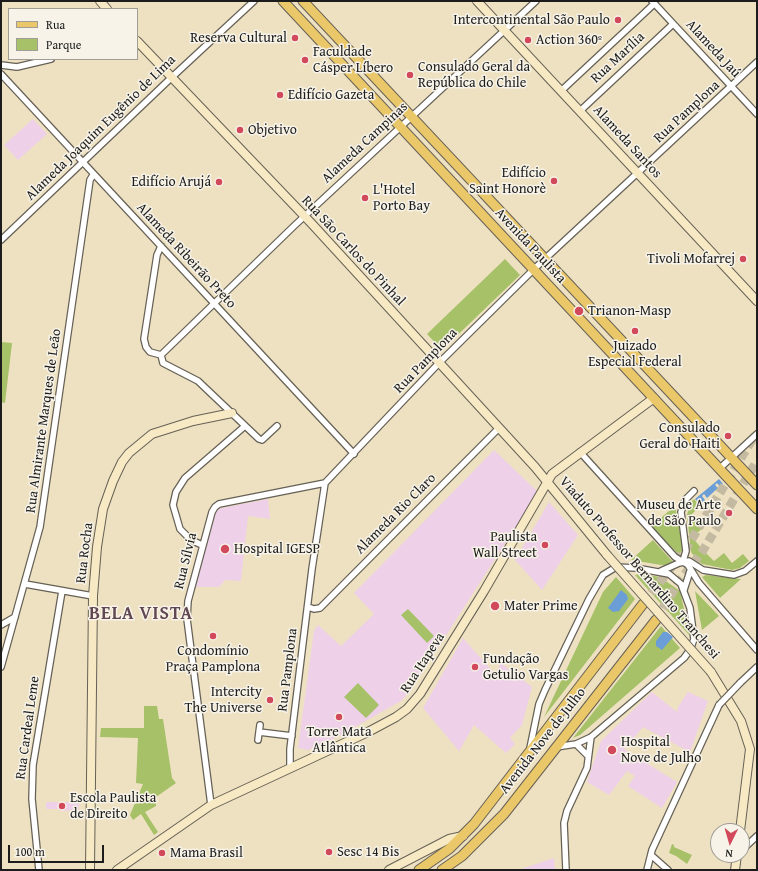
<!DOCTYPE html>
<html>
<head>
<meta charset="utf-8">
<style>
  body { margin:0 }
  #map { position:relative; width:758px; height:871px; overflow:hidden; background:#eee1c2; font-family:"Gentium Book Plus",serif }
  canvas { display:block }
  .frame { position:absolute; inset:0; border:2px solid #1c1c1c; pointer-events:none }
  .legend { position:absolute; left:8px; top:8px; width:130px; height:52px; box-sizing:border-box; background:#f7f3e8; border:1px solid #9f9d96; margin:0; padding:5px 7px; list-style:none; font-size:12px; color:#1c1c1c }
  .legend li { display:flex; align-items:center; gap:8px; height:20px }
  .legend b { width:20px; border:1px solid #9f9d96 }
  .north { position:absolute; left:710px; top:823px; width:40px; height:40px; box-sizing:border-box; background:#f7f3e8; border:1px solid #9f9d96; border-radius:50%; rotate:185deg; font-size:11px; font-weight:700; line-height:16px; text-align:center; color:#1c1c1c }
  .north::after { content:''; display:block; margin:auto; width:14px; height:18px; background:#d1495b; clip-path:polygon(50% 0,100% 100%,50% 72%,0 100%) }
  .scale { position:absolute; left:8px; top:845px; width:96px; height:18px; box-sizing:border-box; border:2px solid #1c1c1c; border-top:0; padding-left:5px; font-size:12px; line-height:14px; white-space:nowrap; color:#1c1c1c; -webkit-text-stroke:3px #f7f3e8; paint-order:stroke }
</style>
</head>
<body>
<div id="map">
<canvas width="758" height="871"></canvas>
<div class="frame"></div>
<ul class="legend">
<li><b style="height:5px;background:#eac769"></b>Rua</li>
<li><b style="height:11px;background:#a6c167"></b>Parque</li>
</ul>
<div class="north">N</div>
<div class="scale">100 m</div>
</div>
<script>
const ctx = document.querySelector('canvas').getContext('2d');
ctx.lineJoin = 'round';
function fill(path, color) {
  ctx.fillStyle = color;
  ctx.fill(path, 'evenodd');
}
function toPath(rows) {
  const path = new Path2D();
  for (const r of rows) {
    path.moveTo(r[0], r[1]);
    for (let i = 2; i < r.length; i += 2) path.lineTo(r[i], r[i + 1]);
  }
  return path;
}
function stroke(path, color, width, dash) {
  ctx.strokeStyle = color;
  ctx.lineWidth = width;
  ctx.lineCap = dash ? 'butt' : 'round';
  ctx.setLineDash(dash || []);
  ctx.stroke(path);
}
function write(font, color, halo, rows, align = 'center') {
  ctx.font = font + ' "Gentium Book Plus",serif';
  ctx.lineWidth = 3;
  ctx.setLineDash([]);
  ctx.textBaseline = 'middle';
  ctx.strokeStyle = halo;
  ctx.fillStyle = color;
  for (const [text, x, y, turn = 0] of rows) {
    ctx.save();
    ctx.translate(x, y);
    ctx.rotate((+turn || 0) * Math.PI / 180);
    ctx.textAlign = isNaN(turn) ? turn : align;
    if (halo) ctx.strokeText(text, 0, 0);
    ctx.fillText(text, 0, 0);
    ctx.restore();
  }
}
fill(toPath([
  [33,119,47,134,18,160,4,145],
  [494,450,538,492,411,690,401,701,339,736,308,750,298,748,314,631,318,625,341,646,374,614,354,593],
  [268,499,270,519,248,516,241,581,225,580,219,587,195,587,217,509],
  [549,502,578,535,542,590,515,560],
  [463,638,495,674,501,663,532,687,522,725,510,738,515,744,506,753,474,725,459,751,423,708],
  [652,692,677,712,678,707,688,692,708,701,690,752,643,727,624,749,677,782,662,808,628,786,635,776,627,771,609,795,587,782,601,741],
  [46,802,79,802,79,810,59,811,59,809,46,809],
  [554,858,555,870,520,870,524,868]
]), '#eed0e8');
fill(toPath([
  [505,259,520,275,442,350,427,334],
  [1,342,12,343,5,403,1,402],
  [694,499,700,506,691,515,703,528,692,537,703,550,714,561,724,553,732,563,743,554,749,561,740,568,732,570,702,564,698,561,691,552,687,515,690,503],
  [675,506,683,549,679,555,651,526],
  [653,540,673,562,667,566,631,560],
  [641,574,660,577,680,591,690,636,635,575],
  [706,575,730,578,741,579,720,598,702,577],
  [616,577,635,599,544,717,603,592],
  [695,591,719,616,702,630,698,608],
  [408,609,434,636,427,643,401,615],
  [661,626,680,648,580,735,573,738],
  [358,683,379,705,366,718,344,697],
  [144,706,157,706,159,719,163,719,172,778,176,783,156,797,156,806,145,812,158,832,154,835,141,814,133,820,130,815,143,784,136,783,138,738,100,737,101,728,144,728],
  [672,844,674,845,674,847,692,855,687,864,676,856,669,853]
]), '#a6c167');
fill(toPath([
  [719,479,723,484,720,487,717,483,715,485,718,488,707,498,704,494,702,496,705,500,700,504,695,499],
  [621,590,627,595,628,599,619,611,613,612,608,608],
  [663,632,667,632,673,637,662,650,656,646,656,641]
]), '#6b9ed7');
stroke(toPath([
  [643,604,687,547,755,435],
  [656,620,678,583,702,552,757,461]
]), '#c4baa1', 9, [9, 4.5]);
const street = toPath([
  [652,1,757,114],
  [1,65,17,67,51,59],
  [1,74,354,454],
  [561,91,654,4],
  [580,111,673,24],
  [1,240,171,78,254,1],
  [161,355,294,226,536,1],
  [161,355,163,363,198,381,259,439,262,440,277,426],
  [161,355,150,352,146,347,144,339,157,255,161,246],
  [580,452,675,557,688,565,699,583,757,650],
  [719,469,757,434],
  [202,545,191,540,180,529,173,505,176,492,185,478,245,426],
  [683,561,686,551,681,512,685,500,694,491],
  [661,571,679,563,689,561,703,570,734,575,745,571,757,561],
  [25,584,93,596],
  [684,590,690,571],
  [308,607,314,609,320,608,499,428],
  [1,625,15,617],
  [1,667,40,527,90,180,93,175],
  [740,683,757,667],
  [259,732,260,725],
  [258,740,259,732,292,736],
  [576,744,588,756],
  [530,748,539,704,545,690,589,599,603,575,616,567,636,568,669,574,681,584,690,608,694,639,690,650,684,658,591,737,576,744,556,747],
  [290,768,290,749,312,569,325,483,439,363,533,270,757,62],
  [211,805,187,619,188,601,212,512,215,507,219,504,325,483],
  [742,850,757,836],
  [651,855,668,870],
  [39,870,32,799,33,765,62,591],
  [566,870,564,823,567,811,587,768,591,737],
  [647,870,652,850,719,705]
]);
const secondary = toPath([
  [100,1,107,9],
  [477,1,757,301],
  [137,41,312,224,535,467,607,555],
  [711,672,741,721,750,749,740,831],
  [90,870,93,596,97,547,103,509,113,481,122,462,129,453,152,434,193,421,232,413],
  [117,870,211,805,368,732,396,717,407,709,420,694,484,591,552,474,654,398],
  [389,870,449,839,463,836],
  [735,870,737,855]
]);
const primary = toPath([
  [283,1,757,509],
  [303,1,757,485],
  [419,870,449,849,474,824,643,604],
  [442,870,462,856,504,814,656,620]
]);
stroke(street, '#666156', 8);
stroke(secondary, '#666156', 10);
stroke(primary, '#666156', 11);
stroke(street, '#fff', 5.5);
stroke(secondary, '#f7e9c3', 8);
stroke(primary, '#eac769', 9);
const streetBridge = toPath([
  [719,705,740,683]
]);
const secondaryBridge = toPath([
  [607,555,711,672]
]);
stroke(streetBridge, '#666156', 8, []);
stroke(secondaryBridge, '#666156', 10, []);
stroke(streetBridge, '#fff', 5.5);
stroke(secondaryBridge, '#f7e9c3', 8);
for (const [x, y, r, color] of [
  [618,20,4,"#d1495b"],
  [295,38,4,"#d1495b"],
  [528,40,4,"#d1495b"],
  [305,60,4,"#d1495b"],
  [410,75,4,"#d1495b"],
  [280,95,4,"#d1495b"],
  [240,130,4,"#d1495b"],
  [554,181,4,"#d1495b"],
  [219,182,4,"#d1495b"],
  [365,198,4,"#d1495b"],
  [743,259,4,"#d1495b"],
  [579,311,5,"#d1495b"],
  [635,331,4,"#d1495b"],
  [728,436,4,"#d1495b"],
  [729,513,4,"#d1495b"],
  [545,545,4,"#d1495b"],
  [225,549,5,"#d1495b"],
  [495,606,5,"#d1495b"],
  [213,636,4,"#d1495b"],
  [475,667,4,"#d1495b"],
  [270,700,4,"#d1495b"],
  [339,717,4,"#d1495b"],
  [612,750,5,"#d1495b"],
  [62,806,4,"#d1495b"],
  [329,852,4,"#d1495b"],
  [162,853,4,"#d1495b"]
]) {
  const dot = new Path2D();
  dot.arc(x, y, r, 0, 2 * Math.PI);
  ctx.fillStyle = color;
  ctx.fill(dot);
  stroke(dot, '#f7f3e8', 1.5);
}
write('14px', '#1c1c1c', '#f7f3e8', [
  ["Intercontinental São Paulo",610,20,"right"],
  ["Reserva Cultural",287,38,"right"],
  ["Action 360º",536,40],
  ["Faculdade",313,52],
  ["Cásper Líbero",313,68],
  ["Consulado Geral da",418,67],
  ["República do Chile",418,83],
  ["Edifício Gazeta",288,95],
  ["Objetivo",248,130],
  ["Edifício",546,173,"right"],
  ["Saint Honorè",546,189,"right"],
  ["Edifício Arujá",211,182,"right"],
  ["L'Hotel",373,190],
  ["Porto Bay",373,206],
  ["Tivoli Mofarrej",735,259,"right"],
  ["Trianon-Masp",588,311],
  ["Juizado",635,346,"center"],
  ["Especial Federal",635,362,"center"],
  ["Consulado",720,428,"right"],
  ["Geral do Haiti",720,444,"right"],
  ["Museu de Arte",721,505,"right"],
  ["de São Paulo",721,521,"right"],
  ["Paulista",537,537,"right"],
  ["Wall Street",537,553,"right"],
  ["Hospital IGESP",234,549],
  ["Mater Prime",504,606],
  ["Condomínio",213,651,"center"],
  ["Praça Pamplona",213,667,"center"],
  ["Fundação",483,659],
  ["Getulio Vargas",483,675],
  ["Intercity",262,692,"right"],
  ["The Universe",262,708,"right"],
  ["Torre Mata",339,732,"center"],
  ["Atlântica",339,748,"center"],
  ["Hospital",621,742],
  ["Nove de Julho",621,758],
  ["Escola Paulista",70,798],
  ["de Direito",70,814],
  ["Sesc 14 Bis",337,852],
  ["Mama Brasil",170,853]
], 'left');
write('14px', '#1c1c1c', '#f7f3e8', [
  ["Alameda Jaú",713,49,47],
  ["Rua Marília",618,58,-43],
  ["Rua Pamplona",687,112,-43],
  ["Alameda Joaquim Eugênio de Lima",101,128,-44],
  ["Alameda Santos",627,142,47],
  ["Alameda Campinas",365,143,-43],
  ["Avenida Paulista",530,246,47],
  ["Rua São Carlos do Pinhal",353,251,47],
  ["Alameda Ribeirão Preto",186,256,47],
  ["Rua Pamplona",426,361,-46],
  ["Rua Almirante Marques de Leão",44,421,-82],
  ["Alameda Rio Claro",396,514,-45],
  ["Rua Rocha",85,553,-83],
  ["Rua Sílvia",186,561,-76],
  ["Viaduto Professor Bernardino Tranchesi",639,568,49],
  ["Rua Itapeva",423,663,-57],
  ["Rua Pamplona",288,670,-83],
  ["Rua Cardeal Leme",28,728,-82],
  ["Avenida Nove de Julho",543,741,-52]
]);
ctx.letterSpacing = '1px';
write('bold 18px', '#614752', '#f7f3e8', [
  ["BELA VISTA",141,614]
]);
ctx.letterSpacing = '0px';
</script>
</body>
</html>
